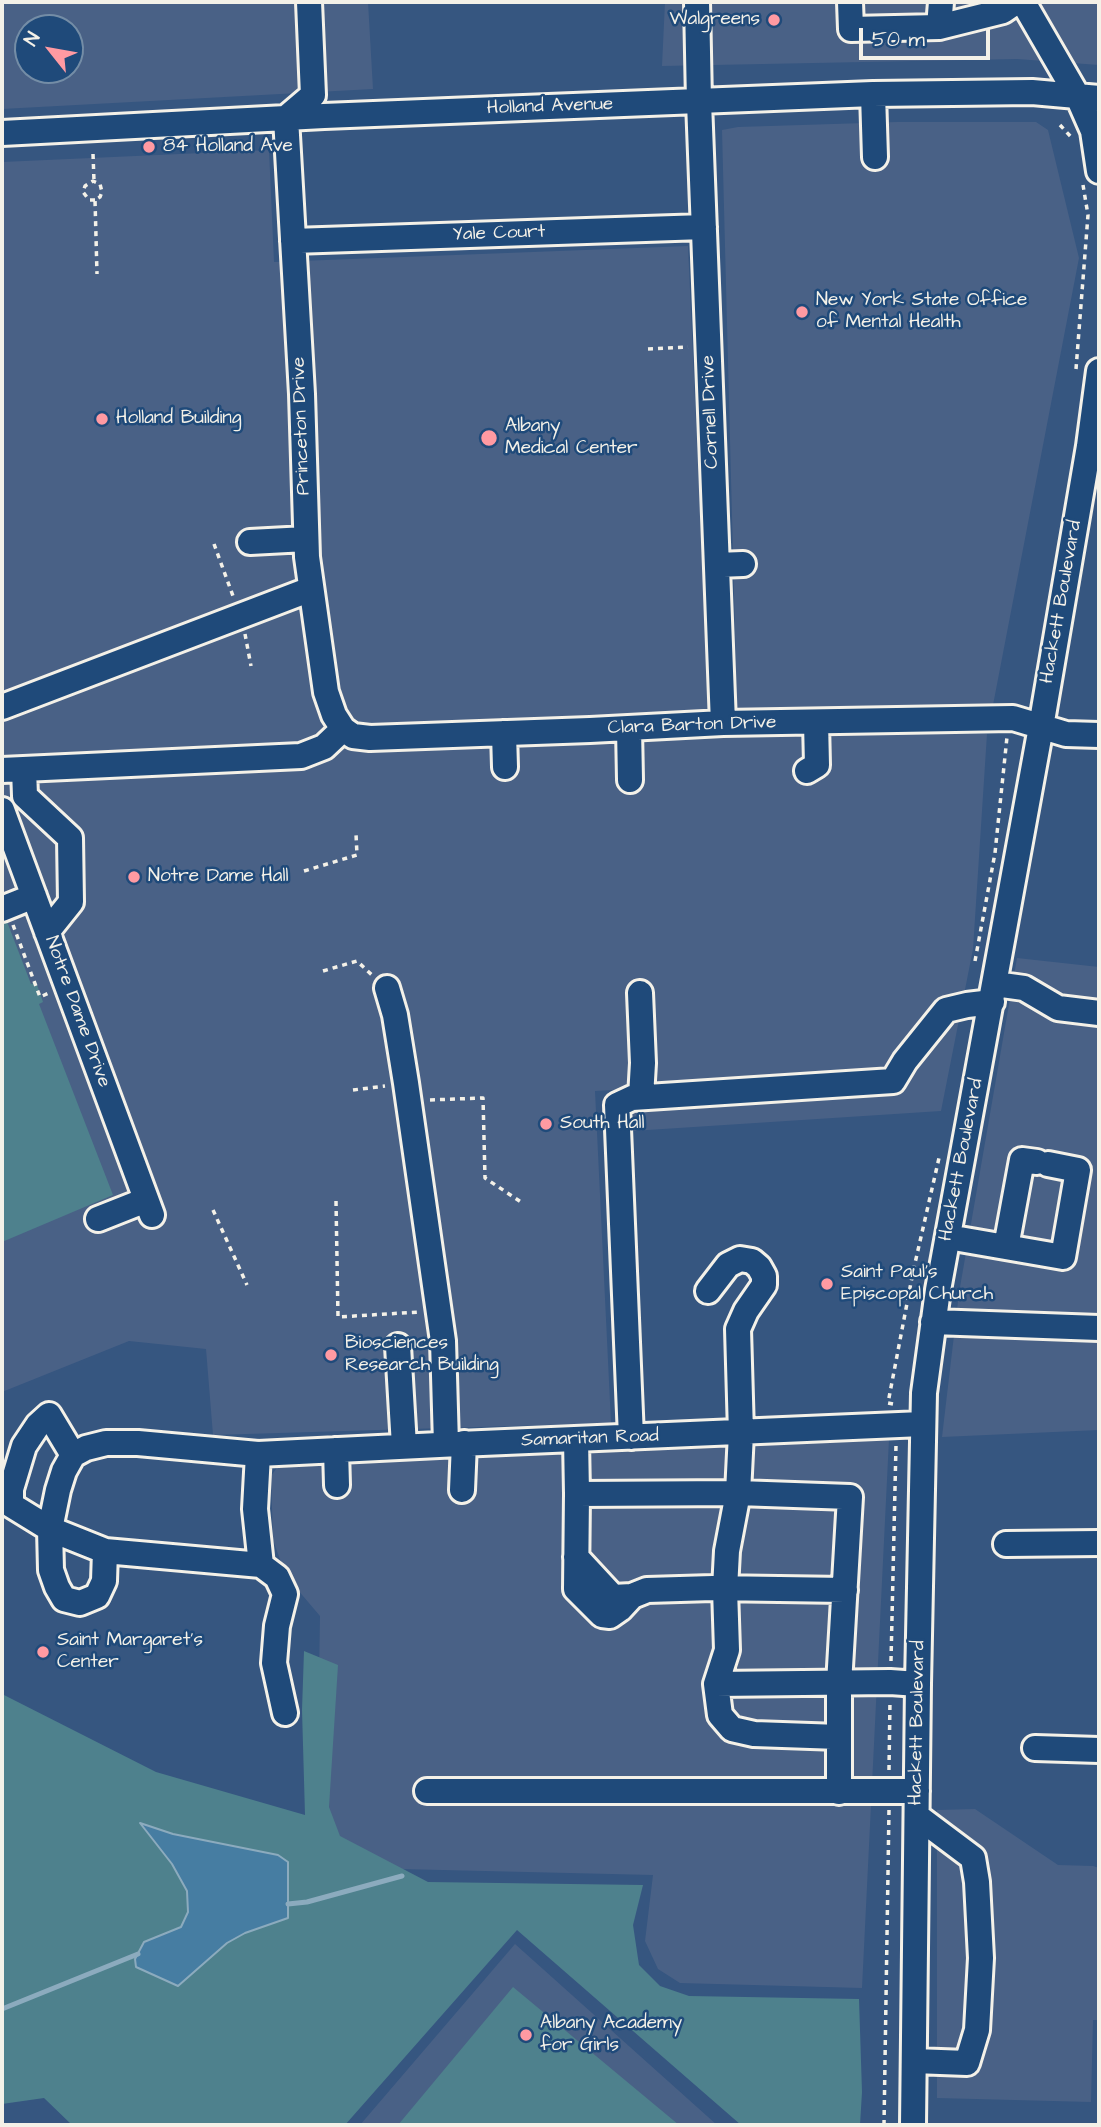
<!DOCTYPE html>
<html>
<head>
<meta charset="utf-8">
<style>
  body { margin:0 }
  #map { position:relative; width:1101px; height:2127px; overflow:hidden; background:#365680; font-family:"Architects Daughter",sans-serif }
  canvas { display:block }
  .frame { position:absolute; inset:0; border:4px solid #f4f1e8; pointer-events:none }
  .north { position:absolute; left:14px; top:14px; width:70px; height:70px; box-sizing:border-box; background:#1f4a7a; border:2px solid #748da6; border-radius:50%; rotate:301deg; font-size:19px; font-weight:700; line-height:28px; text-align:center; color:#f4f1e8 }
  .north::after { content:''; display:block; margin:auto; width:24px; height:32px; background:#ff9aa2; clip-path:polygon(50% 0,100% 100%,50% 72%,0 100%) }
  .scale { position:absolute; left:859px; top:28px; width:131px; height:32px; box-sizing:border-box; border:4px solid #f4f1e8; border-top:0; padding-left:9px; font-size:21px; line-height:24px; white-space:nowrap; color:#f4f1e8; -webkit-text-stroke:5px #1f4a7a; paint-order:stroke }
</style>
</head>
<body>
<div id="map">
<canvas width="1101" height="2127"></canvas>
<div class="frame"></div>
<div class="north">N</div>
<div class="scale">50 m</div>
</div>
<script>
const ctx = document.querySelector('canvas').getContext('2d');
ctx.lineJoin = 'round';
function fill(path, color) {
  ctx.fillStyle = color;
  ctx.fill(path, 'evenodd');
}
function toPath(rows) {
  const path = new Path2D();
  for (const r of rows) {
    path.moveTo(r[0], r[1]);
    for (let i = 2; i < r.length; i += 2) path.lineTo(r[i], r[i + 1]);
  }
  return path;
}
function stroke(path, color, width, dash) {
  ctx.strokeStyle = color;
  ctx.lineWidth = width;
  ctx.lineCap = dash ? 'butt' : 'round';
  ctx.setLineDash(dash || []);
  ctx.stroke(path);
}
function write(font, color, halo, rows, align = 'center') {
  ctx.font = font + ' "Architects Daughter",sans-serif';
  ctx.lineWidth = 5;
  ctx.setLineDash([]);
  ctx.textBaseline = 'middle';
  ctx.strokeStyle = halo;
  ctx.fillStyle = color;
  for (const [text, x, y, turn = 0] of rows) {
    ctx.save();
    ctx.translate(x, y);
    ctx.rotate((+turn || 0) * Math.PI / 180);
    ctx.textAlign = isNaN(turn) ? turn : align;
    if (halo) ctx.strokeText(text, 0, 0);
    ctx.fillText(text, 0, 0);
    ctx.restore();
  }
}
fill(toPath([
  [2,2,368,2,373,89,2,109],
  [28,28,70,28,70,70,28,70],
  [665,2,1099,2,1099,65,1017,59,662,66],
  [897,122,1036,122,1048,130,1079,258,993,705,737,710,722,130,738,127],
  [269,150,274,262,688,246,710,733,987,734,973,949,941,1111,632,1131,630,1089,595,1091,611,1423,213,1435,206,1349,129,1341,2,1392,2,162],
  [1017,958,1099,967,1099,1131,1097,1144,1099,1145,1099,1430,942,1437,959,1293],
  [889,1439,862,1988,680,1983,658,1969,645,1941,653,1875,316,1867,320,1616,286,1576,273,1540,271,1476,281,1462],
  [975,1809,1058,1865,1093,1866,1099,1868,1099,2020,1093,2020,1091,2102,937,2098,937,1810],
  [515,1944,717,2125,360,2125]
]), '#496186');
fill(toPath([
  [6,919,31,984,36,982,43,1002,39,1004,113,1195,2,1242,2,921],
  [304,1651,338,1665,329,1807,340,1836,428,1882,643,1885,633,1925,639,1965,660,1986,689,1996,859,1999,862,2092,860,2125,741,2125,517,1930,345,2125,72,2125,44,2098,2,2104,2,1694,156,1772,305,1815,302,1710],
  [513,1987,679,2125,398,2125]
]), '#4e818d');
const water = toPath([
  [140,1823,173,1834,278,1855,288,1862,288,1918,245,1933,227,1943,178,1986,136,1967,135,1959,144,1942,181,1927,188,1912,187,1891,172,1864,140,1823]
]);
fill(water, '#467da2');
stroke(water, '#8cabbe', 2);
stroke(toPath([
  [288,1904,307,1902,402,1876],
  [2,2009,138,1954]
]), '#8cabbe', 5);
const minor = toPath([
  [309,2,313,95,286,118,302,394,307,557,326,692,334,715,343,729,353,736,370,738,590,730,723,723,1013,718,1066,734,1099,735],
  [697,2,699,102,723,723],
  [850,2,851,29,939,27,941,2],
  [1023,2,1078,97,1093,131,1099,171],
  [939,27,1003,11,1016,2],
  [873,94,875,157],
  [2,133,324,116,873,94,1032,92,1099,98],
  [293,241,704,227],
  [250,542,306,539],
  [717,565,743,564],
  [2,707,311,589],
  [629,728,630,780],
  [504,733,505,767],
  [24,769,25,796,70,838,71,902,47,932],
  [2,770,301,756,324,747,343,729],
  [807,771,817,765,816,722],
  [2,810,152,1215],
  [2,909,34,896],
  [995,984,1024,988,1058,1008,1099,1013],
  [387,988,395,1015,406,1083,443,1341,446,1444],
  [640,993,643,1063,641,1097],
  [98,1219,146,1200],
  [948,1237,1063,1257,1078,1170,1048,1164],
  [1006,1247,1022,1160,1037,1162],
  [708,1291,728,1265,740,1259,752,1261,759,1267,764,1276,764,1285,746,1311,738,1329,741,1433,738,1493,727,1551,725,1589,727,1650,716,1684,720,1715,732,1729,754,1734,839,1737],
  [933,1322,1099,1328],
  [398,1346,404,1446],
  [631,1437,617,1105,632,1098,893,1081,905,1061,946,1010,967,1005,992,1002],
  [576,1439,577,1494,738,1493,850,1497,839,1684,839,1792],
  [336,1450,337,1485],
  [73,1455,49,1415,38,1425,24,1446,11,1489,11,1505,50,1529,105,1551,261,1565,255,1509,258,1454],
  [462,1490,464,1443],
  [577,1494,576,1589,602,1615,610,1616,620,1609,632,1596,647,1590,713,1588,845,1590],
  [1006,1544,1099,1543],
  [105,1551,104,1581,97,1596,80,1603,64,1599,57,1587,51,1570,50,1529,58,1490,64,1471,73,1455,86,1448,106,1443,138,1443,258,1454,459,1444,922,1424],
  [576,1557,613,1597,632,1596],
  [261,1565,277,1577,285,1594,277,1626,274,1663,285,1713],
  [716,1684,890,1682,918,1684],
  [1035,1748,1099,1750],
  [427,1791,917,1791],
  [914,2061,967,2063,977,2030,981,1958,977,1882,973,1858,917,1816],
  [913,2125,918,1684,924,1393,938,1290,1041,727,1089,446,1099,371]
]);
stroke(minor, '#f4f1e8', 30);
stroke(toPath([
  [1060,125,1072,138],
  [93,154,94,181],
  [95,200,89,200,83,192,85,186,93,181,100,184,102,192,100,197,95,200,97,274],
  [648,349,688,347],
  [1076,369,1088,215,1083,185],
  [214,544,233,596],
  [245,634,251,666],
  [304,871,357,855,356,834],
  [13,925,40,997,49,993],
  [975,961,995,853,1007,737],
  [323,971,357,961,373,976],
  [353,1090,385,1086],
  [430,1100,483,1098,485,1178,524,1204],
  [336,1201,338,1317,419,1312],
  [213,1210,247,1285],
  [893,1404,888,1403,913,1272,939,1158],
  [891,1661,896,1445],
  [889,1770,890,1700],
  [884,2125,889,1809]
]), '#f4f1e8', 3.5, [5, 5]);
stroke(minor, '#1f4a7a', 24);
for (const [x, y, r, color] of [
  [774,20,7,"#ff9aa2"],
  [149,147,7,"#ff9aa2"],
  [802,312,7,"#ff9aa2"],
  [102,419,7,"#ff9aa2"],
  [489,438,9,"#ff9aa2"],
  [134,877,7,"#ff9aa2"],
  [546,1124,7,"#ff9aa2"],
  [827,1284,7,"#ff9aa2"],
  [331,1355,7,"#ff9aa2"],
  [43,1652,7,"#ff9aa2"],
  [526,2035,7,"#ff9aa2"]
]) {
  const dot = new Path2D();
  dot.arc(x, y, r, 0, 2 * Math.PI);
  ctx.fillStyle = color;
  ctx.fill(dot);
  stroke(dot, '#1f4a7a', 2.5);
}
write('19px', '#f4f1e8', '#1f4a7a', [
  ["Walgreens",760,20,"right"],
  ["84 Holland Ave",163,147],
  ["New York State Office",816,301],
  ["of Mental Health",816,323],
  ["Holland Building",116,419],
  ["Albany",505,427],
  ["Medical Center",505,449],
  ["Notre Dame Hall",148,877],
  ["South Hall",560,1124],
  ["Saint Paul's",841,1273],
  ["Episcopal Church",841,1295],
  ["Biosciences",345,1344],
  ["Research Building",345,1366],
  ["Saint Margaret's",57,1641],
  ["Center",57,1663],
  ["Albany Academy",540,2024],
  ["for Girls",540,2046]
], 'left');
write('19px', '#f4f1e8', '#1f4a7a', [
  ["Holland Avenue",550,107,-2],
  ["Yale Court",499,234,-2],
  ["Cornell Drive",711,412,-92],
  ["Princeton Drive",302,426,-92],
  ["Hackett Boulevard",1062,602,-80],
  ["Clara Barton Drive",692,726,-2],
  ["Notre Dame Drive",77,1012,70],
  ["Hackett Boulevard",962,1160,-79],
  ["Samaritan Road",590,1439,-2],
  ["Hackett Boulevard",918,1723,-89]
]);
</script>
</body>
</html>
